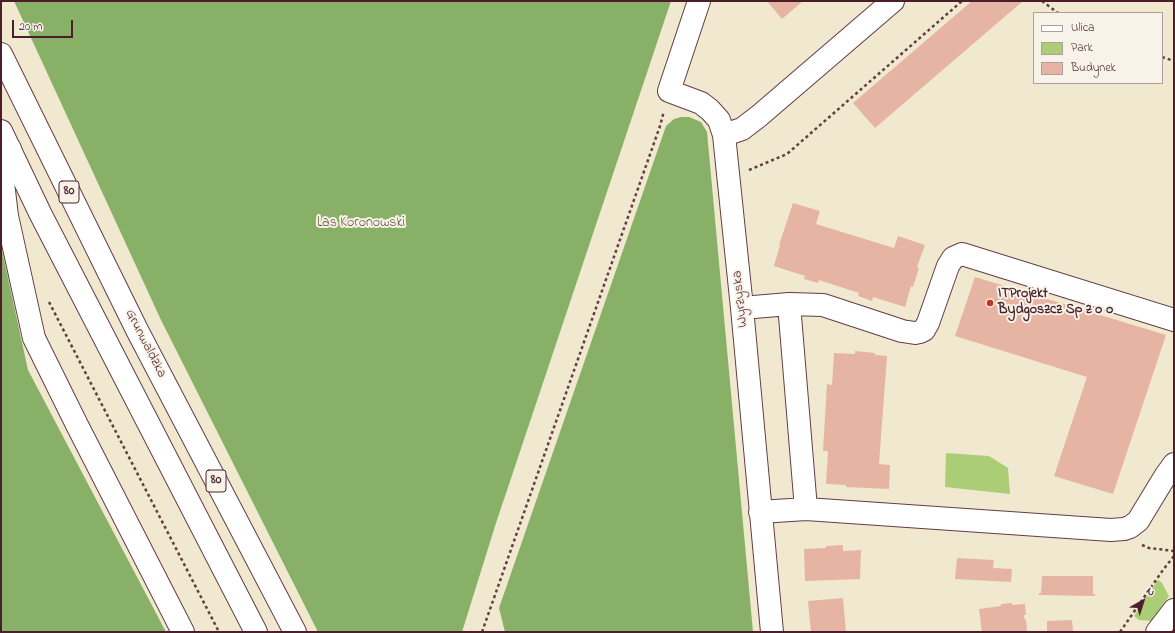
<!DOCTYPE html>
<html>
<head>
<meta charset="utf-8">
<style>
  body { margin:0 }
  #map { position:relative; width:1175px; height:633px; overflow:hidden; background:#f1e8d0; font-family:"Indie Flower",sans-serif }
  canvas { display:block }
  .frame { position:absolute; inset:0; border:2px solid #4a1f2b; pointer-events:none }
  .legend { position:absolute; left:1033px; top:12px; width:130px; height:72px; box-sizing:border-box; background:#f7f3e8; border:1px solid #b29e9c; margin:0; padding:5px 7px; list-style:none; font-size:12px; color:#4a1f2b }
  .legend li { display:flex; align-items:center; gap:8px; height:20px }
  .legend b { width:20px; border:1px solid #b29e9c }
  .north { position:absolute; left:1123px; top:581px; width:40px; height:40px; -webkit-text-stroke:3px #f7f3e8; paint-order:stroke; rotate:39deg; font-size:11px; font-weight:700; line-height:16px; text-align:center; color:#4a1f2b }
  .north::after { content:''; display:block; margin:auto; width:14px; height:18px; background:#4a1f2b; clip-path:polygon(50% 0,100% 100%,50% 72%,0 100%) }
  .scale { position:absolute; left:12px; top:20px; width:61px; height:18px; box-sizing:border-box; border:2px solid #4a1f2b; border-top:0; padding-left:5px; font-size:12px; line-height:14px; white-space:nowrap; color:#4a1f2b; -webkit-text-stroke:3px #f7f3e8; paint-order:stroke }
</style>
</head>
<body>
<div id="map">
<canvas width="1175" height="633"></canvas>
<div class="frame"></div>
<ul class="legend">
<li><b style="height:5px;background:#fff"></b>Ulica</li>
<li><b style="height:11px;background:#abcd76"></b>Park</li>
<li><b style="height:11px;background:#e6b4a3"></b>Budynek</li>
</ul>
<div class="north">N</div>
<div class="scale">20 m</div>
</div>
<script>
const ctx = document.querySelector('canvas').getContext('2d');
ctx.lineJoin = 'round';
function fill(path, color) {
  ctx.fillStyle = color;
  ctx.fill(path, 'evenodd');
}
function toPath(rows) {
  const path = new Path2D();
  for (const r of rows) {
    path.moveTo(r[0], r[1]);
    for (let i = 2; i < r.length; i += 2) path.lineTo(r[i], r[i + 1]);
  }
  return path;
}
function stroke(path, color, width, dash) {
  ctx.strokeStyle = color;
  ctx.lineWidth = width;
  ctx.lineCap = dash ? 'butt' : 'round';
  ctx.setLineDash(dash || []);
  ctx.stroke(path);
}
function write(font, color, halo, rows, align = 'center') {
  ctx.font = font + ' "Indie Flower",sans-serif';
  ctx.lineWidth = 4;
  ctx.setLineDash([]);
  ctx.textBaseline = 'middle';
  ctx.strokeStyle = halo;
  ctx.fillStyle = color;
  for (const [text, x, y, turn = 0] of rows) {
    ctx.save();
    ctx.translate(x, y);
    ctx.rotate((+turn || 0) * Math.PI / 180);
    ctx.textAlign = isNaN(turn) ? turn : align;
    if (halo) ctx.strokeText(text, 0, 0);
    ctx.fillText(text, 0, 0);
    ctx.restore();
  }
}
fill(toPath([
  [946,453,989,456,1008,468,1010,494,945,487],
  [1158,580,1162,583,1169,596,1152,621,1139,620,1134,616]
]), '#abcd76');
fill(toPath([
  [14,1,671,1,496,523,462,632,318,632,161,320],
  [681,117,689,117,701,122,707,132,753,632,505,632,499,608,666,126,674,119],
  [1,246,28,370,166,632,1,632]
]), '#88b067');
fill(toPath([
  [767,1,803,1,782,19],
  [972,1,1023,1,875,128,853,103],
  [793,203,820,211,816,224,894,248,898,236,925,245,917,267,919,268,913,287,911,286,905,307,873,297,872,301,858,296,859,293,819,280,818,283,804,279,805,276,774,266,780,245,779,245],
  [975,277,1166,335,1113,494,1054,476,1087,377,955,336],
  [855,351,875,353,875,355,887,356,879,464,890,465,889,489,846,487,846,485,826,484,828,451,823,451,827,384,832,385,834,353,855,354],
  [843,545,843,551,861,550,860,579,805,581,804,549,826,548,826,546],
  [957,558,994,560,993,568,1012,569,1011,582,955,579],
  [1042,576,1093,576,1093,594,1095,594,1095,596,1039,595,1039,593,1041,593],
  [843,598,846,632,811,632,808,601],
  [1012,603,1012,605,1025,604,1026,615,1024,615,1024,617,1025,620,1026,620,1027,632,982,632,979,609,1001,606,1001,604],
  [1072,620,1073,632,1047,632,1047,621]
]), '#e6b4a3');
const minor = toPath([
  [699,1,669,91,701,103,710,110,719,120,724,135,742,308,772,632],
  [724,135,742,129,759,116,893,1],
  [10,149,2,174,7,216,34,338,77,425,183,632],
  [789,304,806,509],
  [742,308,789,304,823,305,902,331,915,333,920,332,924,330,928,323,948,266,953,258,962,254,1174,320],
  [760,512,806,509,1111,530,1124,529,1130,527,1138,521,1166,475,1174,464],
  [1157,632,1174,610]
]);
const major = toPath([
  [1,54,137,330,295,632],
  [1,131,40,213,256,632]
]);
stroke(minor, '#633d44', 24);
stroke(major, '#633d44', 24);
stroke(toPath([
  [1042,1,1058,13],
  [1162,57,1174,61],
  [749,170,787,154,962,1],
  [49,302,219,632],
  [1142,545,1149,548,1174,551],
  [482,632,660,126,664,111],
  [1120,632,1163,570,1174,556]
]), '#633d44', 2.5, [3, 3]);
stroke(minor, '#fff', 22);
stroke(major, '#fff', 22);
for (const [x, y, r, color] of [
  [990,303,4,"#c8321e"]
]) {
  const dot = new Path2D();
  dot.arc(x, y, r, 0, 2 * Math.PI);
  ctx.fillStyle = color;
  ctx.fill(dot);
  stroke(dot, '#f7f3e8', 1.5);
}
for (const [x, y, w] of [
  [69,192,20],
  [216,481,20]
]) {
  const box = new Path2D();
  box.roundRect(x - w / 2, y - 11, w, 22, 3);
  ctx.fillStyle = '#f7f3e8';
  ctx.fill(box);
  stroke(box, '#4a1f2b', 1);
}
write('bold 13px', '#4a1f2b', null, [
  ["80",69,192],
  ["80",216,481]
]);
write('14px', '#675342', '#f7f3e8', [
  ["Las Koronowski",361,224]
]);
write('bold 14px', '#4a1f2b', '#f7f3e8', [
  ["ITProjekt",998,295],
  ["Bydgoszcz Sp z o o",998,311]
], 'left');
write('14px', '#4a1f2b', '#f7f3e8', [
  ["Wyrzyska",741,299,-96],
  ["Grunwaldzka",145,344,63]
]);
</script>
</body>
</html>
